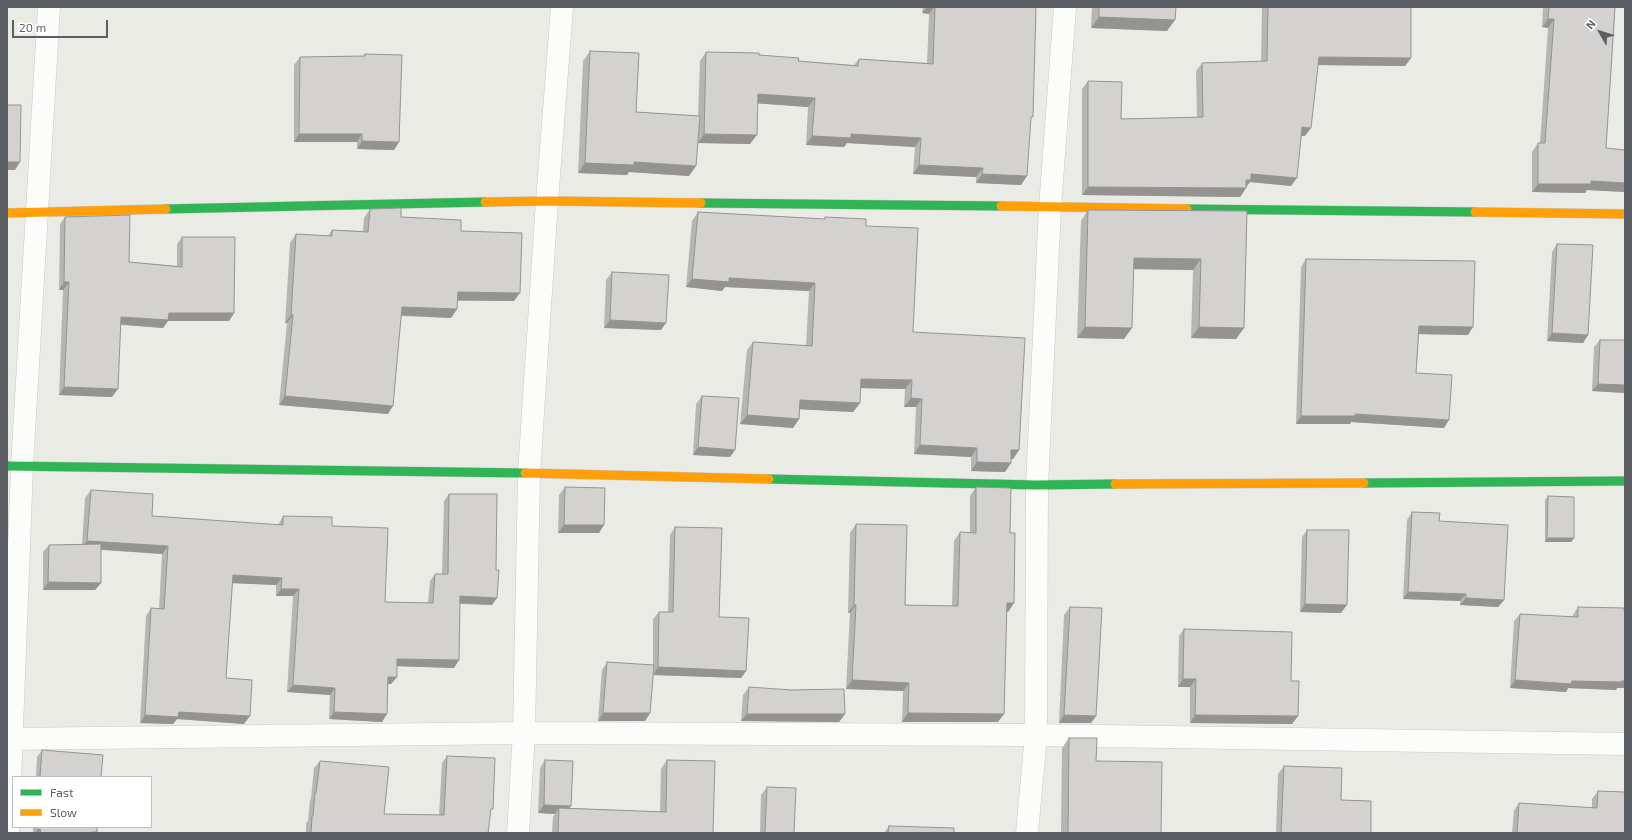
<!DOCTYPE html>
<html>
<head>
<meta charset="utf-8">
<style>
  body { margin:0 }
  #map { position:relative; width:1632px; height:840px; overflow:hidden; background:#ebebe6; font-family:"Exo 2",sans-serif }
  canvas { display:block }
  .frame { position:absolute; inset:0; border:8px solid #5b5f64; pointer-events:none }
  .legend { position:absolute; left:12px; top:776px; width:140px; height:52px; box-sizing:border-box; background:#fff; border:1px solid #bdbfc1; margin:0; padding:5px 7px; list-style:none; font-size:12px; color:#5b5f64 }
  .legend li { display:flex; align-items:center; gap:8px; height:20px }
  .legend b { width:20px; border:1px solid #bdbfc1 }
  .north { position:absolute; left:1580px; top:12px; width:40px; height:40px; -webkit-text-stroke:3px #fff; paint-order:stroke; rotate:309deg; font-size:11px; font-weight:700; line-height:16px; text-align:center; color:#5b5f64 }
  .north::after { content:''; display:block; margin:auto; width:14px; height:18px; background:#5b5f64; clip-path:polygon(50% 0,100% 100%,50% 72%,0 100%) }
  .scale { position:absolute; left:12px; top:20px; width:96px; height:18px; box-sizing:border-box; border:2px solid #5b5f64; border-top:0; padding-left:5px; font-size:12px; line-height:14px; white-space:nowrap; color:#5b5f64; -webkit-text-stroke:3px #fff; paint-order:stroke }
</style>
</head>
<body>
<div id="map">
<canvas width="1632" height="840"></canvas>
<div class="frame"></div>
<ul class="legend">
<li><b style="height:5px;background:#30b455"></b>Fast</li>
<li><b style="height:5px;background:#ff9f0a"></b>Slow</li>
</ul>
<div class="north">N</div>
<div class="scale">20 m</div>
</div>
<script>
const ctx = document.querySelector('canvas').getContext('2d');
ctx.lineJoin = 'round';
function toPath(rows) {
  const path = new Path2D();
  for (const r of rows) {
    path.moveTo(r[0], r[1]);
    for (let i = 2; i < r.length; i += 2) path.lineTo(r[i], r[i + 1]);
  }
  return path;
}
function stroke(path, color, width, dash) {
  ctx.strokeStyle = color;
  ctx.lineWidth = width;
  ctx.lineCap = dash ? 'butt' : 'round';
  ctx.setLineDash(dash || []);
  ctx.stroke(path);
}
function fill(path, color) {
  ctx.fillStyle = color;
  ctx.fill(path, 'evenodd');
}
const street = toPath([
  [7,739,524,733,1036,735,1625,744],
  [8,833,22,467,49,7],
  [518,833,524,733,529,473,547,201,562,7],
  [1027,833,1036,735,1037,485,1050,207,1065,7]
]);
const fast = toPath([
  [701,203,1001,206],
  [166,209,485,202],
  [1187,209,1475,212],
  [7,466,525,473],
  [769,479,1037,485,1115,484],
  [1364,483,1625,481]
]);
const slow = toPath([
  [485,202,547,201,701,203],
  [1001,206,1187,209],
  [1475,212,1625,214],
  [7,213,166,209],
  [525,473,769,479],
  [1115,484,1364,483]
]);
stroke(street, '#c8c9c8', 23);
stroke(fast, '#c9c9c9', 10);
stroke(slow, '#c9c9c9', 10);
stroke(street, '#fcfcfb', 22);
stroke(fast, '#30b455', 9);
stroke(slow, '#ff9f0a', 9);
fill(toPath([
  [923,7,1036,7,1030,121,1021,185,976,183,976,177,913,174,915,147,847,143,844,147,806,145,808,107,757,103,750,144,698,143,689,176,629,172,627,175,578,173,583,61,590,51,636,112,698,116,700,61,706,52,759,55,798,61,854,65,859,59,927,63,929,14,922,13],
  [1092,7,1176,7,1167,31,1091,28],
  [1262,7,1411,7,1411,58,1405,66,1318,65,1305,136,1301,136,1291,186,1250,182,1240,197,1082,195,1082,89,1088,81,1121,119,1197,117,1196,71,1202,63,1261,61],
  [1543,7,1615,7,1606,148,1625,150,1625,192,1587,190,1585,193,1532,192,1532,152,1538,143,1540,143,1548,28,1542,27],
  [365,54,399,142,394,150,357,149,357,142,294,142,294,65,300,57,364,56],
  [370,209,461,231,514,301,457,301,457,309,451,318,401,316,388,414,279,405,287,323,285,323,290,243,296,234,328,236,332,230,363,231,364,218],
  [1088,210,1247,211,1244,328,1236,339,1191,338,1193,270,1134,269,1124,339,1077,338,1081,221],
  [698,212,824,219,825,217,866,226,913,332,1019,450,1013,459,1011,459,1011,463,1005,472,971,471,971,457,914,454,916,407,904,407,905,389,860,388,860,403,853,412,800,409,799,419,793,428,740,424,747,350,753,342,806,346,809,291,725,287,722,291,686,287,692,221],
  [65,217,129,262,177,266,177,244,182,237,234,313,229,321,168,321,163,328,121,325,112,397,59,395,63,290,59,290,60,224],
  [1557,244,1588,335,1583,343,1547,341,1552,252],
  [1306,259,1468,335,1419,334,1416,373,1444,428,1351,422,1350,424,1296,424,1301,267],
  [612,272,661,330,604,328,606,280],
  [1600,340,1625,340,1625,393,1592,391,1594,347],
  [702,396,735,450,730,457,693,455,696,404],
  [565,487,599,533,558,533,559,495],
  [976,487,1010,533,1014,603,1008,612,1007,612,998,722,902,722,903,691,846,689,850,613,848,613,850,533,856,524,905,605,952,606,954,541,960,532,970,533,970,496],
  [91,490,152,516,278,525,283,516,332,526,385,602,428,603,430,581,435,574,442,574,444,501,449,494,492,605,460,604,459,660,454,668,397,666,397,677,391,684,388,684,382,722,329,719,330,695,287,692,293,596,276,596,276,585,232,583,226,678,244,724,177,719,173,724,140,723,146,616,151,608,159,609,162,554,101,550,101,583,95,590,43,590,43,552,49,545,82,544,85,498],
  [1548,496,1574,538,1571,542,1545,542,1545,500],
  [1412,512,1439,521,1504,600,1498,607,1460,605,1460,601,1403,599,1407,520],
  [675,527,746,671,741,678,653,675,650,713,645,721,598,721,602,670,607,662,653,665,653,619,659,612,668,612,670,535],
  [1307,530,1341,613,1300,612,1302,537],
  [1070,607,1096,716,1091,723,1059,723,1064,615],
  [1578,607,1617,688,1616,690,1568,688,1566,692,1510,688,1514,621,1520,614,1573,617,1573,615],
  [1184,629,1291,681,1298,716,1292,724,1190,723,1190,687,1178,687,1179,636],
  [749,687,845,714,839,722,741,721,743,695],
  [1069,738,1096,761,1161,833,1061,833,1062,748],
  [42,750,101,777,36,777,37,757],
  [447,756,490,813,488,833,306,833,306,823,308,821,310,800,311,798,314,768,320,761,384,814,439,815,442,763],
  [545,760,569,808,660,812,661,769,667,760,713,833,552,833,553,817,555,814,538,813,540,768],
  [1284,766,1341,800,1371,833,1276,833,1278,774],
  [767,787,794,833,760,833,761,795],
  [1598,791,1625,833,1512,833,1514,810,1519,803,1592,808,1592,799],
  [889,826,954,833,884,833],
  [33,827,97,827,97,832,96,833,33,833]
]), '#b5b5b3');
fill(toPath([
  [927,7,934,7,929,14,922,13],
  [1099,17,1175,20,1167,31,1091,28],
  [1548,19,1554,19,1548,28,1542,27],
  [1319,57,1411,58,1405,66,1313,65],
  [758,94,815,98,808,107,751,103],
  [1302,127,1311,128,1305,136,1296,135],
  [299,134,362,134,357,142,294,142],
  [704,134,757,135,750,144,698,143],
  [851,134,921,138,915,147,847,143,844,147,806,145,812,136],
  [362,141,399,142,394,150,357,149],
  [7,162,20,162,15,170,7,170],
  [634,162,696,166,689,176,629,172,627,175,578,173,585,163],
  [919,165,983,168,976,177,913,174],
  [982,174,1027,176,1021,185,976,183],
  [1251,174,1297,178,1291,186,1250,182,1245,188,1240,188],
  [1591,181,1625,183,1625,192,1587,190,1585,193,1532,192,1538,184],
  [1088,187,1246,188,1240,197,1082,195],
  [1134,258,1201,259,1193,270,1126,269],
  [729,278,815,283,809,291,725,287,722,291,686,287,692,279],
  [64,282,69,282,63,290,59,290],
  [458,292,520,293,514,301,452,300],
  [402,307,457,309,451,318,396,315],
  [169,313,234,313,229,321,168,321,163,328,116,324,121,317],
  [291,315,293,315,287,323,285,323],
  [610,320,666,323,661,330,604,328],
  [1419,326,1473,327,1468,335,1414,334],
  [1085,327,1132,328,1124,339,1077,338],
  [1199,327,1244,328,1236,339,1191,338],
  [1552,333,1588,335,1583,343,1547,341],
  [861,379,912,380,905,389,855,388],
  [1598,384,1625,385,1625,393,1592,391],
  [64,387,118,389,112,397,59,395],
  [285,396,393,406,388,414,279,405],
  [911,398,922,399,916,407,904,407],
  [800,400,860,403,853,412,794,409],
  [1355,414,1449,420,1444,428,1351,422,1350,424,1296,424,1301,416],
  [747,415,799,419,793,428,740,424],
  [920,445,977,448,971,457,914,454],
  [698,447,735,450,730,457,693,455],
  [1011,450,1019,450,1013,459,1005,459],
  [977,462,1011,463,1005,472,971,471],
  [564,525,604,525,599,533,558,533],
  [1547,538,1574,538,1571,542,1545,542],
  [87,541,168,546,162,554,81,548],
  [233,575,282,578,276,585,228,583],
  [48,582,101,583,95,590,43,590],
  [281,589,299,589,293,596,276,596],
  [1408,592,1466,594,1460,601,1403,599],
  [460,596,497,598,492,605,455,603],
  [1466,598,1504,600,1498,607,1460,605],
  [1007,603,1014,603,1008,612,1001,611],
  [1305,604,1347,605,1341,613,1300,612],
  [854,605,856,605,850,613,848,613],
  [397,659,459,660,454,668,391,666],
  [658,667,746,671,741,678,653,675],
  [388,677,397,677,391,684,383,684],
  [1183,679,1196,679,1190,687,1178,687],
  [852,680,909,683,903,691,846,689],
  [1515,680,1625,681,1625,688,1617,688,1616,690,1568,688,1566,692,1510,688],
  [293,685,335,688,330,695,287,692],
  [179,712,250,716,244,724,177,719,173,724,140,723,145,715],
  [334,712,387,714,382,722,329,719],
  [603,713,650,713,645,721,598,721],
  [908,713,1004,714,998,722,902,722],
  [747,714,845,714,839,722,741,721],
  [1064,715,1096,716,1091,723,1059,723],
  [1195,715,1298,716,1292,724,1190,723],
  [544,805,571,806,565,814,559,808,555,814,538,813],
  [38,829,41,830,38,833,35,833]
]), '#949392');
const building = toPath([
  [935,7,1036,7,1033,117,1031,117,1027,176,982,174,983,168,919,165,921,138,851,134,851,138,812,136,815,98,758,94,757,135,704,134,706,52,759,53,759,55,799,58,798,61,858,66,859,59,933,64,935,7],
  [1099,7,1176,7,1175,20,1099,17,1099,7],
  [1268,7,1411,7,1411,58,1319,57,1311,128,1302,127,1297,178,1251,174,1251,180,1246,180,1246,188,1088,187,1088,81,1122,82,1121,119,1203,117,1202,63,1267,61,1268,7],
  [1549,7,1615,7,1606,148,1625,150,1625,183,1591,181,1591,184,1538,184,1538,143,1545,143,1554,19,1548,19,1549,7],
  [590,51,639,53,636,112,700,116,696,166,634,162,634,165,585,163,590,51],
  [365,54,402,55,399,142,362,141,362,134,299,134,300,57,365,56,365,54],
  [7,105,21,105,20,162,7,162,7,105],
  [401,208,401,217,461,220,461,231,522,233,520,293,458,292,457,309,402,307,393,406,285,396,293,315,291,315,296,234,332,236,332,230,368,232,370,209,401,208],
  [1088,210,1247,211,1244,328,1199,327,1201,259,1134,258,1132,328,1085,327,1088,210],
  [698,212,825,219,825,217,866,219,866,226,918,228,913,332,1025,338,1019,450,1011,450,1011,463,977,462,977,448,920,445,922,399,911,398,912,380,861,379,860,403,800,400,799,419,747,415,753,342,812,346,815,283,729,278,729,282,692,279,698,212],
  [130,215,129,262,182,267,182,237,235,237,234,313,169,313,168,320,121,317,118,389,64,387,69,282,64,282,65,217,130,215],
  [1557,244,1593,245,1588,335,1552,333,1557,244],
  [1306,259,1475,261,1473,327,1419,326,1416,373,1452,375,1449,420,1355,414,1355,416,1301,416,1306,259],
  [612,272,669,275,666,323,610,320,612,272],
  [1600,340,1625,340,1625,385,1598,384,1600,340],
  [702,396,739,398,735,450,698,447,702,396],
  [565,487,605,488,604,525,564,525,565,487],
  [976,487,1011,488,1010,533,1015,533,1014,603,1007,603,1004,714,908,713,909,683,852,680,856,605,854,605,856,524,907,525,905,605,958,606,960,532,976,533,976,487],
  [91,490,153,494,152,516,283,525,283,516,332,517,332,526,388,528,385,602,433,603,435,574,448,574,449,494,497,494,496,570,499,570,497,598,460,596,459,660,397,659,397,677,388,677,387,714,334,712,335,688,293,685,299,589,281,589,282,578,233,575,226,678,252,680,250,716,179,712,178,717,145,715,151,608,164,609,168,546,87,541,91,490],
  [1548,496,1574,497,1574,538,1547,538,1548,496],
  [1412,512,1440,513,1439,521,1508,525,1504,600,1466,598,1466,594,1408,592,1412,512],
  [675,527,722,528,719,617,749,618,746,671,658,667,659,612,673,612,675,527],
  [1307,530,1349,530,1347,605,1305,604,1307,530],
  [101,544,101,583,48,582,49,545,101,544],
  [1070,607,1102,608,1096,716,1064,715,1070,607],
  [1578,607,1624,608,1624,611,1625,611,1625,681,1621,681,1621,682,1572,681,1571,684,1515,680,1520,614,1578,617,1578,607],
  [1184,629,1292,632,1291,681,1299,681,1298,716,1195,715,1196,679,1183,679,1184,629],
  [607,662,654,665,650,713,603,713,607,662],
  [749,687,792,690,844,689,845,714,747,714,749,687],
  [1069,738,1097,738,1096,761,1162,762,1161,833,1068,833,1069,738],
  [42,750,103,755,101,777,40,777,42,750],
  [447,756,495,758,493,809,491,809,488,833,311,833,312,816,313,816,315,793,316,793,320,761,389,767,384,814,444,815,447,756],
  [545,760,573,761,571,806,544,805,545,760],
  [667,760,715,761,713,833,558,833,559,808,666,812,667,760],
  [1284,766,1342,768,1341,800,1371,801,1371,833,1281,833,1284,766],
  [767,787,796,788,794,833,765,833,767,787],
  [1598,791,1625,792,1625,833,1517,833,1519,803,1597,808,1598,791],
  [889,826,954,828,954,833,888,833,889,826],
  [38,827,97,827,97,832,92,832,92,833,40,833,41,830,38,829,38,827]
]);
fill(building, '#d3d2d0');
stroke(building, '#949392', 1);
</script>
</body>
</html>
